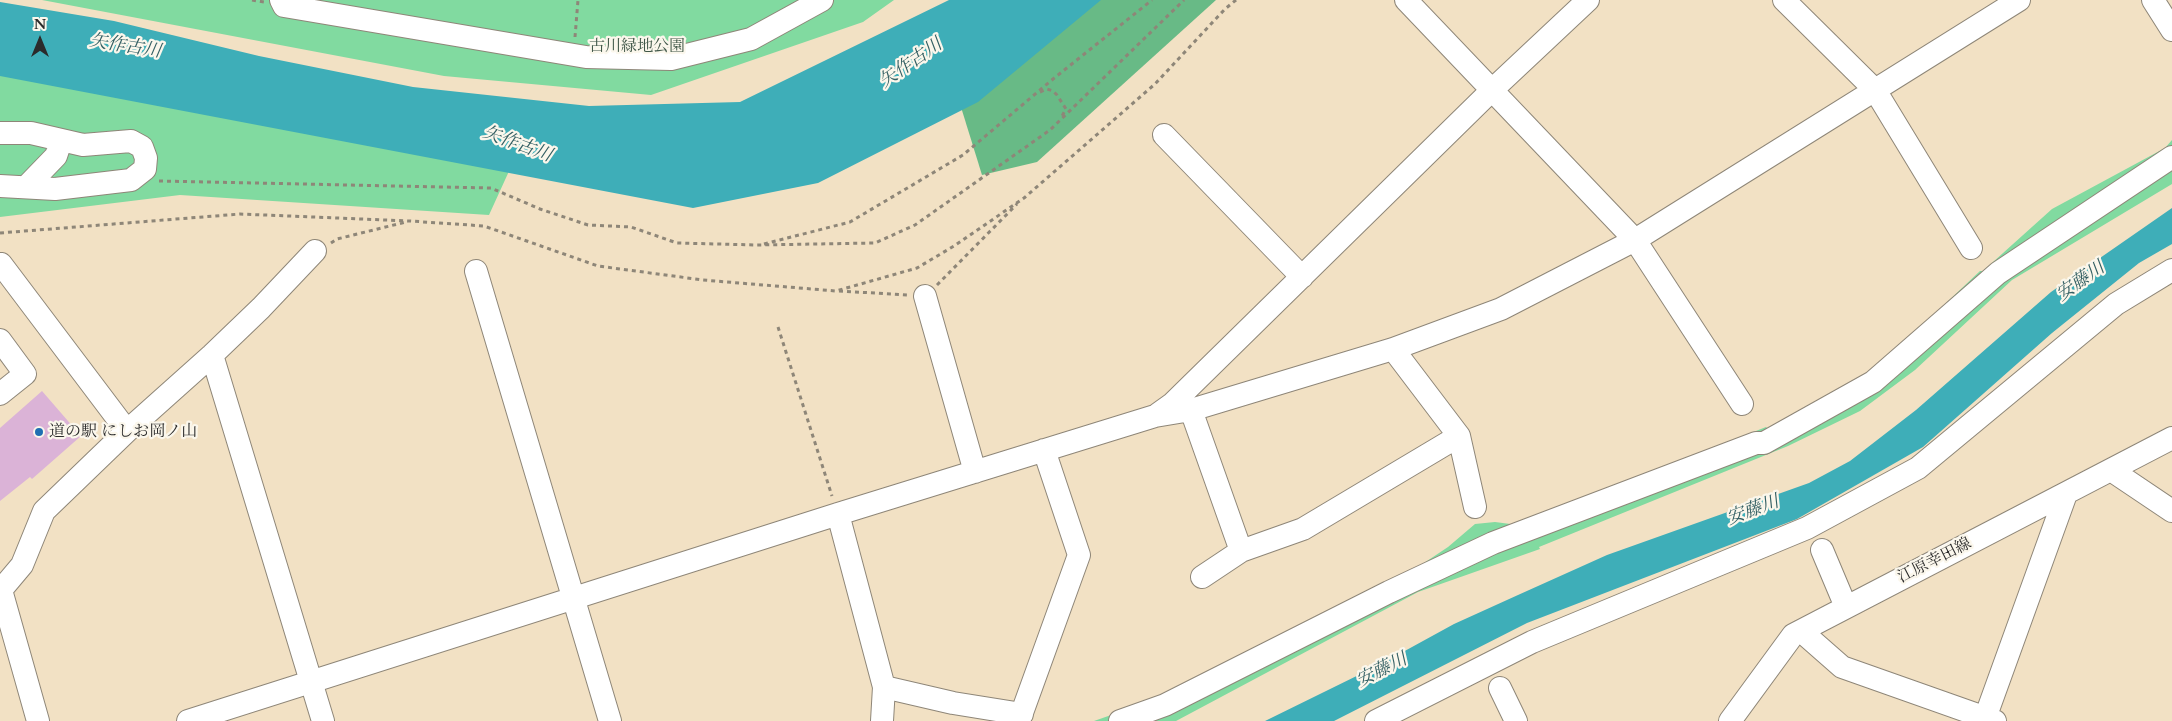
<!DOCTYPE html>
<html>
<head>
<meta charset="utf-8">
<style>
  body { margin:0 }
  #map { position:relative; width:2172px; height:721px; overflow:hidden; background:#f2e1c4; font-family:Cardo,serif }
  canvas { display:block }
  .north { position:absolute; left:15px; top:15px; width:50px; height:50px; -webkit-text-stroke:4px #fbf7ec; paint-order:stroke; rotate:0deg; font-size:14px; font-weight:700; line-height:20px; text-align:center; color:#2b2b2b }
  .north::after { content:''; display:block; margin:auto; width:18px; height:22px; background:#2b2b2b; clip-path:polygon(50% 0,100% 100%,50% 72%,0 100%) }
</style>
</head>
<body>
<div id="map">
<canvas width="2172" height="721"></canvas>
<div class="north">N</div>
</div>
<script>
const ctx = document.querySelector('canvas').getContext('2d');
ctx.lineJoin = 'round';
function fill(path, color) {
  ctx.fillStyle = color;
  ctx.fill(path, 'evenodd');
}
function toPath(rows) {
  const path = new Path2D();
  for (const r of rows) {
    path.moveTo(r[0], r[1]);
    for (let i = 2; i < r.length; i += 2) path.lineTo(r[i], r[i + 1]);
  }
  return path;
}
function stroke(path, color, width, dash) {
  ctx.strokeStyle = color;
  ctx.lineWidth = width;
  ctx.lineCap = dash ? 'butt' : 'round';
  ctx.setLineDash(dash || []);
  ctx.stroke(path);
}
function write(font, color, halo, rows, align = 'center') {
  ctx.font = font + ' Cardo,"Noto Serif JP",serif';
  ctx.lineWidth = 4.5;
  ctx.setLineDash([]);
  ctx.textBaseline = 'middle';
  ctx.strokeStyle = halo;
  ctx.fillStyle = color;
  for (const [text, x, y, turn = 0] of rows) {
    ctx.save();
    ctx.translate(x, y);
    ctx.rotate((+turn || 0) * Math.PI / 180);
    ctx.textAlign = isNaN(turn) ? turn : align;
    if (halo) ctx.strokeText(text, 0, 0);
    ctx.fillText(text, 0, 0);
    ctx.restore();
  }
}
fill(toPath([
  [42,0,894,0,863,22,651,95,444,76],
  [0,58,510,169,489,215,180,195,0,217],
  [2172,140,2172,184,2012,280,1915,370,1860,411,1788,446,1539,547,1540,549,1418,592,1176,721,1094,721,1177,692,1406,575,1448,547,1475,524,1495,522,1518,525,1766,427,1768,429,1872,373,1980,271,1983,271,2052,209,2165,148]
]), '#81daa0');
fill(toPath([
  [1070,0,1216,0,1037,162,982,175,956,91]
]), '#68ba86');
fill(toPath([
  [949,0,1101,0,978,102,818,183,693,208,0,76,0,2,114,21,259,56,413,87,589,106,740,102],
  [2172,208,2172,244,2139,263,2052,333,1923,447,1797,519,1527,623,1334,721,1265,721,1381,664,1454,624,1518,595,1607,555,1809,483,1850,461,1916,410,2051,292]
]), '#3eaeb8');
fill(toPath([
  [42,391,81,436,32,479,30,477,0,501,0,428]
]), '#dbb3d7');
const minor = toPath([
  [281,0,284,6,586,57,671,59,751,39,822,0],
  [1406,0,1635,240,1742,404],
  [1784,0,1875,90,1971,248],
  [2153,0,2172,30],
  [0,133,31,133,83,145,131,141,142,147,146,158,145,169,131,180,55,189,0,186],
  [1164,135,1302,277],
  [26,187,56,156,59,147,57,139],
  [1,264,127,431],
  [476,271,610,721],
  [925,296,975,472],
  [0,340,25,374,0,394],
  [1393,349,1459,436,1475,507],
  [212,355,323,721],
  [1191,410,1241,551],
  [1158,414,1172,404,1491,91,1588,0],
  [2111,470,2172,511],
  [838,514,884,687],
  [1822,550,1846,607],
  [1202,577,1241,551,1303,529,1459,436],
  [1801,631,1842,667,1995,721],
  [1500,688,1516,721],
  [38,721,1,590,22,565,44,511,127,431,212,355,261,308,315,251],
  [188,721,838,514,1155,416,1191,410,1393,349,1501,309,1635,240,2019,0],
  [882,721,884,687,953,703,1022,714],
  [1019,721,1079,555,1044,450],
  [1120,721,1165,705,1389,592,1493,543,1756,443,1764,443,1873,382,1998,273,2172,157],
  [1376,721,1532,642,1807,528,1918,468,2116,304,2172,270],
  [1730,721,1793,635,2172,438],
  [1984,721,2066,494]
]);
stroke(minor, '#8e8678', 24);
stroke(toPath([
  [252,0,264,2],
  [575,37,578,0],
  [1040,92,1047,89,1053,91,1057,95,1066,109,1062,116],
  [159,181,491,188,540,209,588,225,631,227,677,243,757,245,875,243,915,225,1050,130,1184,0],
  [0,233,240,214,410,221,484,226,598,266,703,280,836,291,917,268,954,246,1024,198,1155,84,1225,9,1236,0],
  [331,243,337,239,406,222],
  [764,244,850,222,963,155,1053,79,1152,0],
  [937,285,1017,204],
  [839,291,908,295],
  [778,327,832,496]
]), '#8e8678', 3, [4, 4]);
stroke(minor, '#fff', 22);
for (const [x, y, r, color] of [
  [39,432,5,"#1f6fb2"]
]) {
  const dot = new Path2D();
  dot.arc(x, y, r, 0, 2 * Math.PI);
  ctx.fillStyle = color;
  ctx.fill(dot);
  stroke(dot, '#fbf7ec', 2);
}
write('16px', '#405748', '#fbf7ec', [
  ["古川緑地公園",637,47]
]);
write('16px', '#2b2b2b', '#fbf7ec', [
  ["道の駅 にしお岡ノ山",49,432]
], 'left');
write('16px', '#2b2b2b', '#fbf7ec', [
  ["江原幸田線",1935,561,-27]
]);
write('italic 18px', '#335f63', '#fbf7ec', [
  ["矢作古川",125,47,9],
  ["矢作古川",911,64,-35],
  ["矢作古川",517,145,20],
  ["安藤川",2081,282,-35],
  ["安藤川",1753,511,-20],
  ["安藤川",1382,671,-27]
]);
</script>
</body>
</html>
